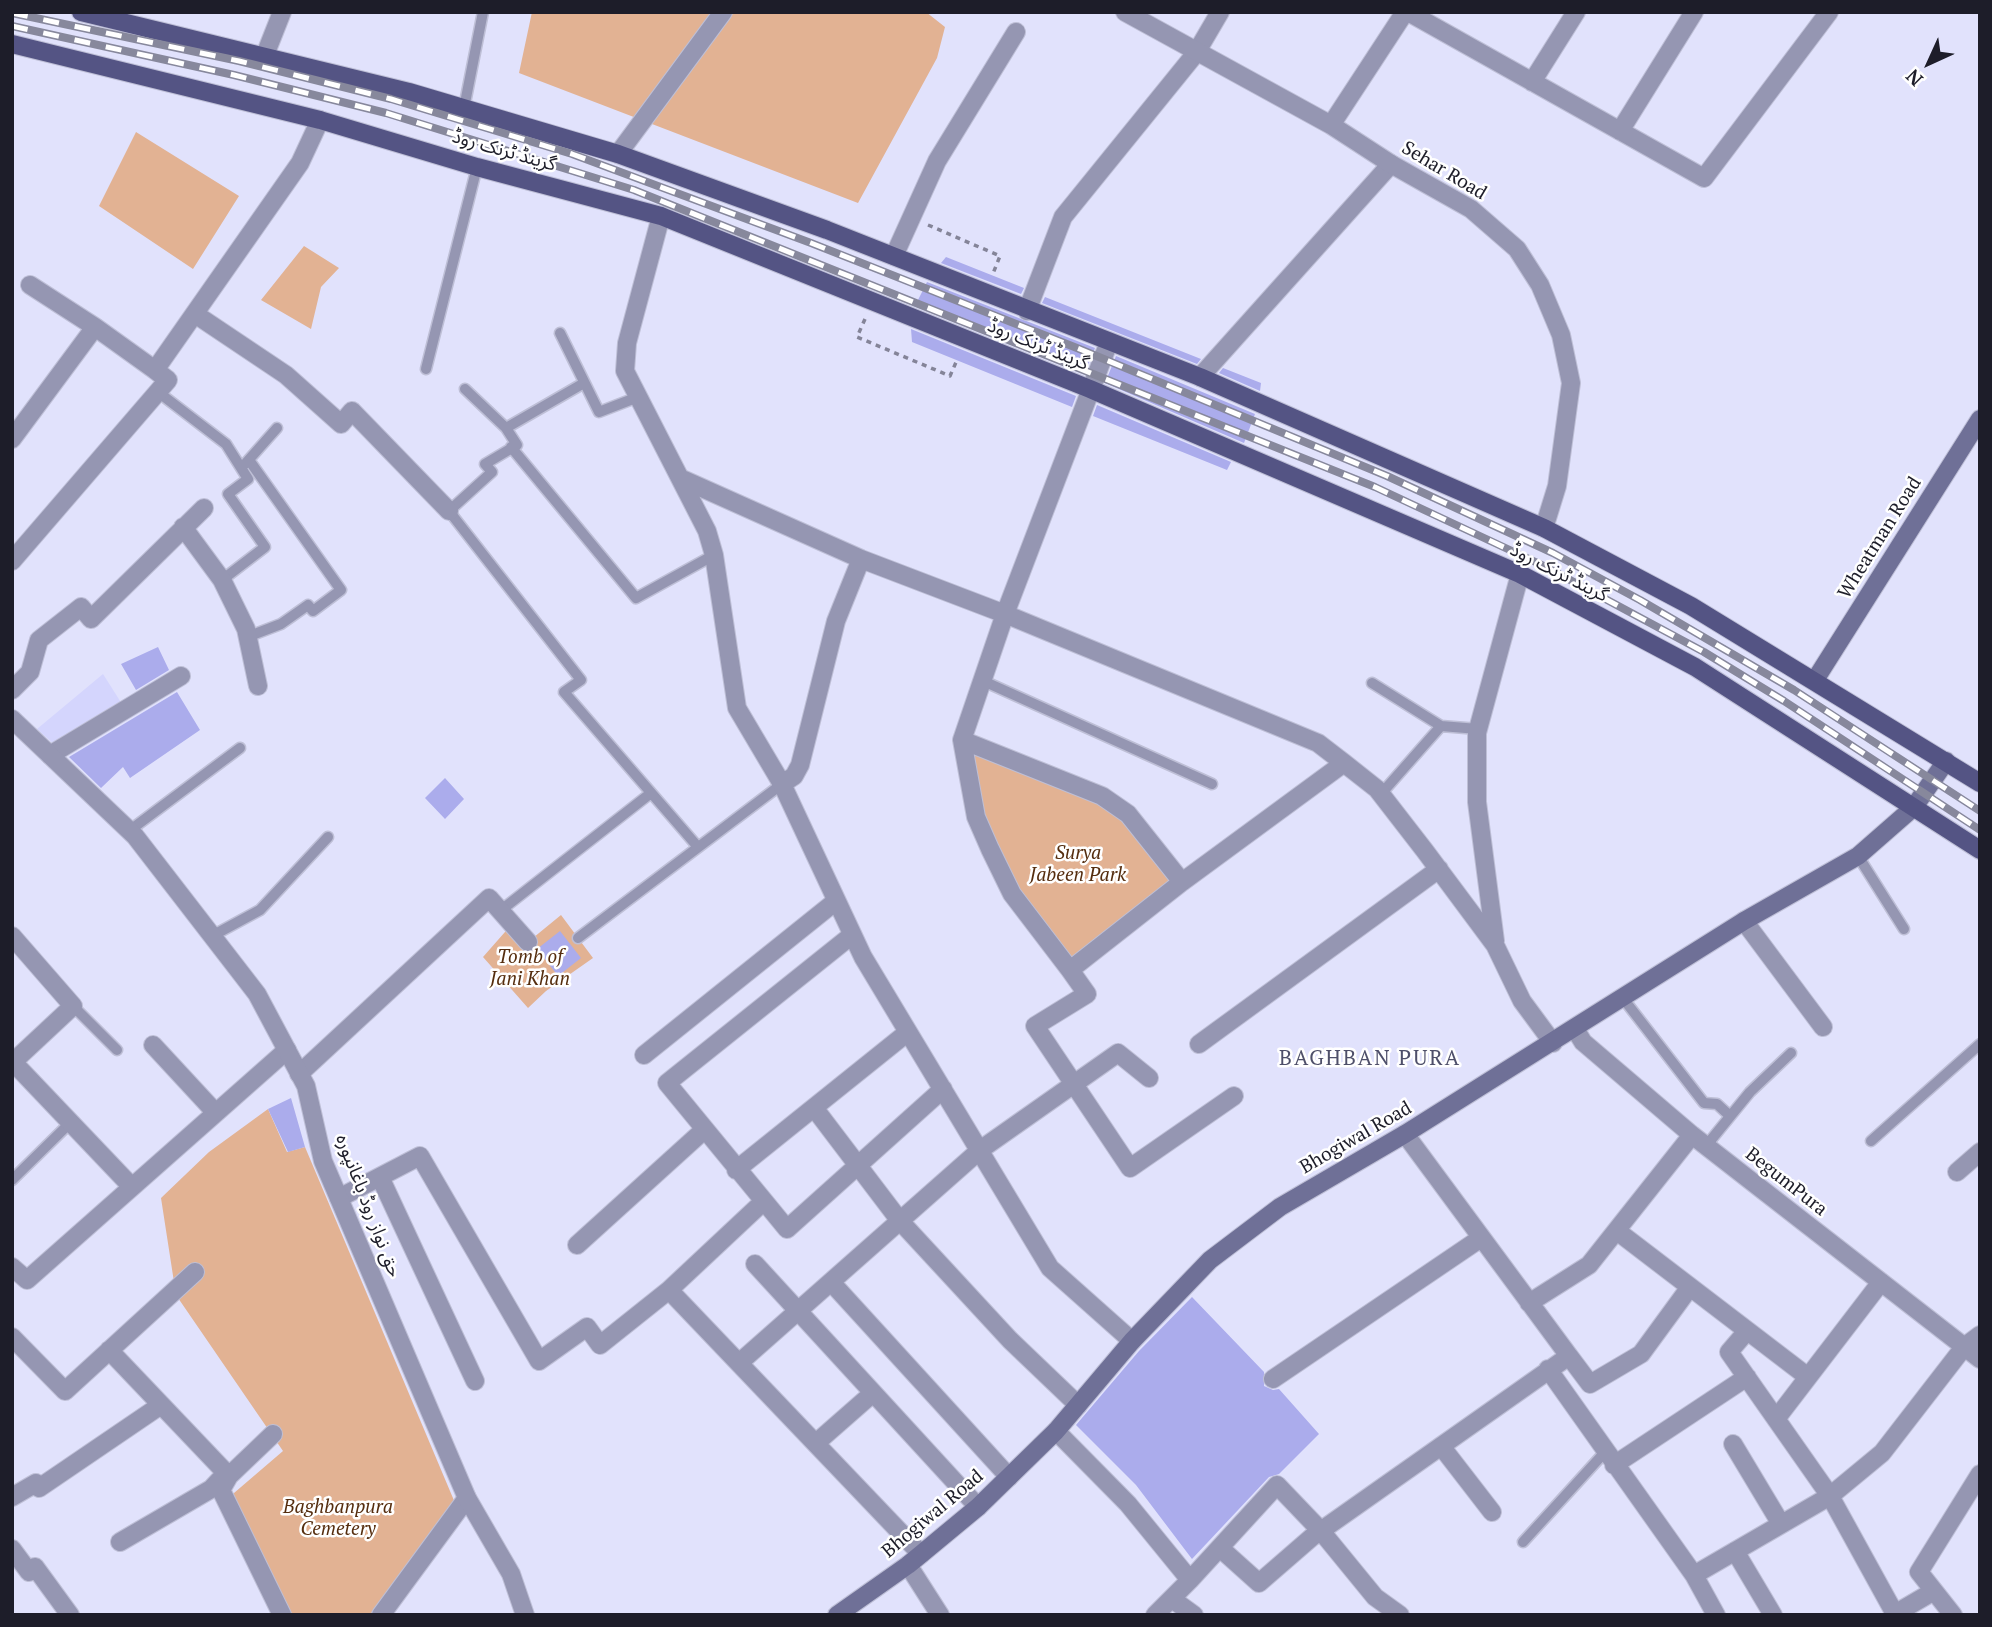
<!DOCTYPE html>
<html>
<head>
<meta charset="utf-8">
<style>
  body { margin:0 }
  #map { position:relative; width:1992px; height:1627px; overflow:hidden; background:#e1e2fc; font-family:"PT Serif",serif }
  canvas { display:block }
  .frame { position:absolute; inset:0; border:14px solid #1d1d29; pointer-events:none }
  .north { position:absolute; left:1894px; top:28px; width:70px; height:70px; -webkit-text-stroke:5px #fff; paint-order:stroke; rotate:225deg; font-size:19px; font-weight:700; line-height:28px; text-align:center; color:#1d1d29 }
  .north::after { content:''; display:block; margin:auto; width:24px; height:32px; background:#1d1d29; clip-path:polygon(50% 0,100% 100%,50% 72%,0 100%) }
</style>
</head>
<body>
<div id="map">
<canvas width="1992" height="1627"></canvas>
<div class="frame"></div>
<div class="north">N</div>
</div>
<script>
const ctx = document.querySelector('canvas').getContext('2d');
ctx.lineJoin = 'round';
function fill(path, color) {
  ctx.fillStyle = color;
  ctx.fill(path, 'evenodd');
}
function toPath(rows) {
  const path = new Path2D();
  for (const r of rows) {
    path.moveTo(r[0], r[1]);
    for (let i = 2; i < r.length; i += 2) path.lineTo(r[i], r[i + 1]);
  }
  return path;
}
function stroke(path, color, width, dash) {
  ctx.strokeStyle = color;
  ctx.lineWidth = width;
  ctx.lineCap = dash ? 'butt' : 'round';
  ctx.setLineDash(dash || []);
  ctx.stroke(path);
}
function write(font, color, halo, rows, align = 'center') {
  ctx.font = font + ' "PT Serif","Noto Sans Arabic",serif';
  ctx.lineWidth = 5;
  ctx.setLineDash([]);
  ctx.textBaseline = 'middle';
  ctx.strokeStyle = halo;
  ctx.fillStyle = color;
  for (const [text, x, y, turn = 0] of rows) {
    ctx.save();
    ctx.translate(x, y);
    ctx.rotate((+turn || 0) * Math.PI / 180);
    ctx.textAlign = isNaN(turn) ? turn : align;
    if (halo) ctx.strokeText(text, 0, 0);
    ctx.fillText(text, 0, 0);
    ctx.restore();
  }
}
fill(toPath([
  [103,674,122,704,56,746,37,729]
]), '#d4d5fd');
fill(toPath([
  [532,12,926,12,945,27,937,58,858,203,519,73],
  [136,132,239,196,193,269,99,206],
  [304,246,339,268,321,287,311,329,261,300],
  [962,740,1102,796,1182,882,1070,970,990,849],
  [561,915,593,958,546,991,528,1008,483,957,512,924,528,942],
  [268,1109,287,1152,305,1147,458,1510,376,1615,290,1615,227,1499,283,1451,176,1295,161,1198,209,1152]
]), '#e2b293');
fill(toPath([
  [946,257,1024,288,1021,294,941,263],
  [927,282,1095,348,1084,374,915,306],
  [1045,297,1201,359,1197,364,1042,303],
  [911,329,1076,396,1072,407,912,342],
  [1116,356,1255,414,1244,443,1105,383],
  [1223,368,1261,383,1260,391,1219,373],
  [1097,405,1231,462,1227,470,1093,416],
  [158,647,169,670,136,690,121,664],
  [177,692,200,730,130,778,123,767,101,788,69,757],
  [445,778,464,799,445,819,425,798],
  [560,931,581,958,558,976,537,949],
  [291,1098,305,1147,288,1152,268,1109],
  [1192,1297,1264,1372,1264,1386,1273,1390,1279,1389,1319,1434,1279,1474,1269,1477,1192,1559,1136,1485,1076,1425,1139,1351]
]), '#abacec');
const service = toPath([
  [464,108,483,12],
  [560,333,599,412,638,397],
  [426,369,477,167],
  [465,389,506,428,584,383],
  [158,392,226,444,248,479,228,494,265,547,222,580],
  [506,428,517,445,485,464,492,472,449,511,581,680,564,692,698,847],
  [511,447,636,598,714,555],
  [245,464,277,428],
  [247,637,281,624,308,605,313,611,341,590,249,460],
  [981,680,1212,784],
  [1372,683,1441,726],
  [1381,794,1441,726,1478,729],
  [129,831,240,748],
  [1858,856,1904,929],
  [500,911,651,793],
  [212,936,260,910,328,837],
  [578,938,782,784],
  [1622,997,1704,1103,1717,1104,1730,1116],
  [73,1006,117,1050],
  [1871,1141,1980,1044],
  [1706,1146,1750,1092,1791,1053],
  [12,1180,71,1122],
  [1523,1542,1605,1452]
]);
const minor = toPath([
  [1408,12,1704,178,1829,12],
  [265,55,282,12],
  [1532,82,1576,12],
  [1620,131,1694,12],
  [618,154,723,12],
  [661,216,627,343,625,371,707,531,714,555,737,708,782,784,863,957,1050,1268,1132,1341],
  [894,256,937,161,1016,32],
  [30,285,95,327],
  [1027,311,1063,217,1196,53,1220,12],
  [195,314,286,375,341,424,352,411,449,511],
  [1109,342,1005,614,1318,743,1344,763,1377,789,1425,851,1495,945,1522,1001,1553,1043],
  [1200,377,1391,164],
  [12,439,95,327,155,370],
  [682,479,861,559,1005,614,962,740,1102,796,1128,814,1182,882],
  [183,527,222,580,246,629,258,686],
  [12,561,168,380,155,370,300,163,320,120],
  [12,690,30,672,39,640,81,607,91,619,204,508],
  [962,740,976,817,990,849,1012,894,1070,970,1182,882,1344,763],
  [50,755,181,676],
  [782,784,794,776,800,765,836,621,861,559],
  [1744,921,1823,1027],
  [12,936,73,1006,13,1062],
  [1495,941,1477,802,1477,733,1520,574],
  [1070,970,1087,994,1035,1026,1130,1168,1234,1096],
  [1575,1029,1583,1042,1692,1135,1980,1359],
  [1199,1044,1439,869],
  [153,1045,215,1112],
  [644,1055,836,901],
  [12,1061,132,1187],
  [299,1074,489,898,528,942],
  [815,1109,900,1221,1010,1340,1078,1405],
  [736,1170,908,1032],
  [1957,1172,1980,1152],
  [380,1177,475,1381],
  [339,1198,420,1156,539,1361,587,1327,600,1345,669,1290,764,1201,787,1229,943,1089],
  [764,1201,667,1083,852,935],
  [1617,1231,1808,1377],
  [577,1245,704,1130],
  [755,1264,978,1507],
  [12,1267,27,1280,287,1050],
  [831,1282,1009,1477],
  [669,1290,921,1554],
  [1529,1303,1589,1265,1692,1135],
  [1747,1331,1729,1352,1830,1496,1895,1614],
  [12,1337,65,1391,195,1272],
  [109,1350,229,1476],
  [1569,1356,1590,1384,1641,1354,1690,1287],
  [739,1363,980,1150,1118,1053,1149,1078],
  [1548,1369,1694,1575,1716,1615],
  [1273,1379,1481,1238],
  [1776,1419,1881,1282],
  [1056,1431,1128,1504,1190,1580,1277,1485,1321,1531,1375,1597,1400,1615],
  [273,1434,229,1476,221,1490,282,1615],
  [816,1443,873,1393],
  [1733,1444,1781,1524],
  [1441,1446,1492,1512],
  [1614,1465,1747,1377],
  [12,1497,36,1483,39,1488,161,1405],
  [120,1542,211,1489,224,1475],
  [1220,1548,1259,1583,1312,1537,1569,1356,1405,1134],
  [12,1549,29,1572,35,1567,70,1615],
  [1735,1551,1773,1615],
  [908,1565,940,1615],
  [1694,1575,1830,1496,1882,1453,1964,1347,1980,1335],
  [1172,1599,1194,1615],
  [381,1615,467,1498],
  [1155,1615,1190,1580],
  [1893,1615,1934,1591],
  [1953,1615,1919,1572,1980,1474]
]);
const tertiary = toPath([
  [1125,12,1331,125,1391,164,1471,209,1517,249,1540,285,1561,335,1571,383,1557,486,1544,528],
  [1331,125,1405,12],
  [12,719,135,836,257,994,306,1086,323,1161,467,1498,511,1574,525,1615]
]);
const secondary = toPath([
  [1815,680,1980,419],
  [837,1615,908,1565,978,1507,1056,1431,1132,1341,1210,1260,1280,1207,1405,1134,1744,921,1858,856,1914,807,1946,761]
]);
const primary = toPath([
  [81,12,409,92,618,154,827,230,1200,377,1544,528,1691,606,1980,783],
  [12,44,320,120,477,167,661,216,1090,389,1520,574,1695,667,1980,850]
]);
stroke(service, '#bebfd6', 13);
stroke(minor, '#bebfd6', 20);
stroke(tertiary, '#bebfd6', 20);
stroke(secondary, '#bebfd6', 20);
stroke(primary, '#bebfd6', 20);
stroke(toPath([
  [928,225,1000,256,992,276],
  [865,319,857,337,950,376,957,360]
]), '#848498', 3.5, [5, 5]);
stroke(service, '#9596b2', 10);
stroke(minor, '#9596b2', 18);
stroke(tertiary, '#9596b2', 18);
stroke(secondary, '#6f7097', 18);
stroke(primary, '#545484', 18);
const rail = toPath([
  [12,13,239,61,391,99,572,154,811,243,1082,350,1387,476,1553,553,1640,600,1794,690,1980,811],
  [12,26,234,75,386,113,634,190,1375,487,1544,566,1704,652,1784,701,1980,830]
]);
stroke(rail, '#87889c', 8);
stroke(rail, '#fff', 5, [16]);
write('19px', '#1d1d29', '#fff', [
  ["گرینڈ ٹرنک روڈ",504,151,16],
  ["Sehar Road",1444,171,31],
  ["گرینڈ ٹرنک روڈ",1038,345,22],
  ["Wheatman Road",1880,538,-58],
  ["گرینڈ ٹرنک روڈ",1559,573,27],
  ["Bhogiwal Road",1356,1138,-30],
  ["BegumPura",1786,1182,38],
  ["حق نواز روڈ باغانپورہ",368,1206,69],
  ["Bhogiwal Road",933,1514,-40]
]);
write('italic 19px', '#552d0e', '#fff', [
  ["Surya",1078,854],
  ["Jabeen Park",1078,876],
  ["Tomb of",530,958],
  ["Jani Khan",530,980],
  ["Baghbanpura",338,1508],
  ["Cemetery",338,1530]
]);
ctx.letterSpacing = '2px';
write('21px', '#4e4f6a', '#fff', [
  ["BAGHBAN PURA",1370,1059]
]);
ctx.letterSpacing = '0px';
</script>
</body>
</html>
